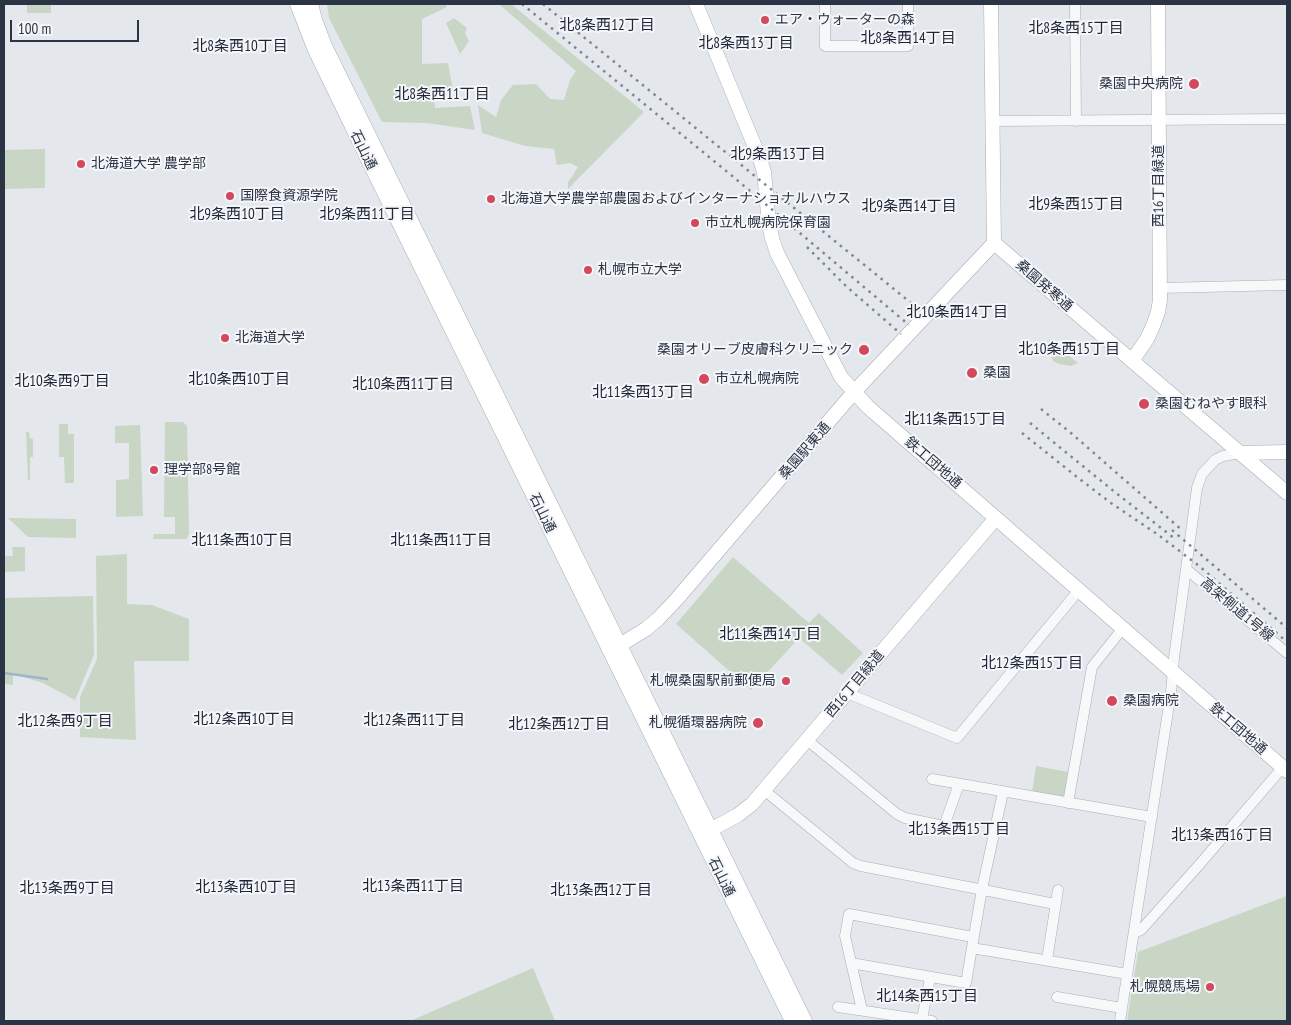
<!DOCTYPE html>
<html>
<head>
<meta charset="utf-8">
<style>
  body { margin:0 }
  #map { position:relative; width:1291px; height:1025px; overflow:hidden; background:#e4e7ec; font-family:"PT Sans Narrow",sans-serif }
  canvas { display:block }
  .frame { position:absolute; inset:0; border:5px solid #2b3445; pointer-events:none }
  .scale { position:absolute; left:10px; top:20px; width:129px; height:22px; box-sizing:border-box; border:2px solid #2b3445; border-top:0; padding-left:6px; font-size:15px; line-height:18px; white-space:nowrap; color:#2b3445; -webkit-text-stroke:4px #f4f6f9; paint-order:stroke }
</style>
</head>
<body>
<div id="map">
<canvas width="1291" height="1025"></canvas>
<div class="frame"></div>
<div class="scale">100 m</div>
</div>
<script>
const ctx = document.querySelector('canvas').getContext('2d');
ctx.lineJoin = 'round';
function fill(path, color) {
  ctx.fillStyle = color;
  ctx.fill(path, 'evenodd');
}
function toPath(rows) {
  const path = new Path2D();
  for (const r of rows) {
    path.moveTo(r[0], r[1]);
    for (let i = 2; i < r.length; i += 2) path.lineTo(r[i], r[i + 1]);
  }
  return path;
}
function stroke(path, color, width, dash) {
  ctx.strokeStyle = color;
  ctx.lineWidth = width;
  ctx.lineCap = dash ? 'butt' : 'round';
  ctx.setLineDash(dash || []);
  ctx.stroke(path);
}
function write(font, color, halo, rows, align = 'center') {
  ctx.font = font + ' "PT Sans Narrow","Noto Sans JP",sans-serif';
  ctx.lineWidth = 4;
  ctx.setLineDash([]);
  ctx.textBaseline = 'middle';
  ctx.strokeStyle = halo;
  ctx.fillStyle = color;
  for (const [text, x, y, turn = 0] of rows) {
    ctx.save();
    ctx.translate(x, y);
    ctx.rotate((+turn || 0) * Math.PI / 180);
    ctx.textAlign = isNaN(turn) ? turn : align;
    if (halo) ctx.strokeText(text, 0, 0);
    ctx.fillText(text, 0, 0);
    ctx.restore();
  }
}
fill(toPath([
  [27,4,51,4,51,13,27,13],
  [327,4,445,4,447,7,422,19,422,64,448,63,453,90,434,93,435,108,470,106,475,130,427,123,382,122,329,18],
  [499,4,511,4,644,112,568,189,568,182,573,175,578,167,570,163,557,165,554,149,525,146,482,133,478,105,496,117,501,100,513,85,536,84,550,99,564,100,570,80,576,71],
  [454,18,467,28,465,33,469,41,460,54,446,23],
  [45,149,45,188,4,189,4,150],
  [1049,340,1050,340,1078,363,1071,366,1059,364,1053,361,1048,347],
  [165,422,183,422,187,426,189,534,187,539,153,539,154,534,175,534,175,517,164,517],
  [59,424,68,424,68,434,74,434,74,483,65,483,64,457,59,457],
  [140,425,143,516,116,517,116,480,129,479,129,443,115,443,115,426],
  [26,432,29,432,30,438,33,439,33,457,30,457,30,480,28,480],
  [8,518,76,519,76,538,28,537],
  [12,547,25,547,25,571,4,572,4,556,13,556],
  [127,554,127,604,152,605,189,619,189,661,134,661,136,740,80,737,80,697,97,659,96,556],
  [733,557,809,623,819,613,863,653,842,675,799,638,751,690,676,624],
  [93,596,94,655,75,700,43,683,13,674,13,685,4,684,4,598],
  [1036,766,1068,772,1064,796,1062,798,1032,793],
  [1287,896,1287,1021,1127,1021,1138,952],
  [533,968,555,1021,410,1021]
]), '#c9d6c5');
stroke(toPath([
  [4,673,47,679]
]), '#9fb4cc', 2.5);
const street = toPath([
  [825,4,825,46,908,46,908,4],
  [1075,4,1076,121],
  [993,121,1287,119],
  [1160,288,1287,285],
  [1186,569,1287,653],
  [847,693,957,738,1079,590],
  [807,740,897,814,905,818,944,826,959,784],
  [932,779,1152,817],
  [764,790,853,863,861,866,1055,904],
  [1068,803,1092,667,1123,628],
  [1134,933,1141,930,1199,865,1283,767],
  [972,948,1127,974],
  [1047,960,1058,890],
  [851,963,966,983,982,889,1003,792],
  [1057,997,1122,1008],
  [838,1007,932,1021],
  [862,1010,845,936,849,914,973,937],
  [922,1019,930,978],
  [1120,1021,1171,692,1174,658,1197,488,1202,474,1215,460,1223,456,1240,453]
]);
const secondary = toPath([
  [297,4,315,50,374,172,792,1021],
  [311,4,315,20,325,46,805,1021],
  [696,4,760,159,764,172,769,224,772,238,777,253,841,377,868,407,1287,771],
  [991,4,994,243,1287,493],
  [1132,361,1147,339,1153,326,1158,312,1160,300,1158,4],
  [1240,453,1287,452],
  [612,650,646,629,658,619,676,600,854,392,994,243],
  [703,834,738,815,752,804,996,518]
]);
stroke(street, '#a9aeb7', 11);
stroke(secondary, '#a9aeb7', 15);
stroke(street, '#f7f8fa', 10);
stroke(secondary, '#fff', 14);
stroke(toPath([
  [522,4,731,175,909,325],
  [543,4,921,311],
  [807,247,847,287,901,334],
  [1041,409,1071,433,1183,531],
  [1030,423,1116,493,1174,538],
  [1022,433,1077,477,1111,503,1157,534,1198,565,1287,642],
  [1172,530,1287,628]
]), '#7d8696', 2.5, [2.5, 5]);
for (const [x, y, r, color] of [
  [765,20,5,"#d1495b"],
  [1194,84,6,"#d1495b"],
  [81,164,5,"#d1495b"],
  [230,196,5,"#d1495b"],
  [491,199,5,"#d1495b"],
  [695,223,5,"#d1495b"],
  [588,270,5,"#d1495b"],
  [225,338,5,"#d1495b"],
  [864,350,6,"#d1495b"],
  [972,373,6,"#d1495b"],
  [704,379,6,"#d1495b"],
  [1144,404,6,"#d1495b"],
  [154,470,5,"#d1495b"],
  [786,681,5,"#d1495b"],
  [1112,701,6,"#d1495b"],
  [758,723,6,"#d1495b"],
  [1210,987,5,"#d1495b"]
]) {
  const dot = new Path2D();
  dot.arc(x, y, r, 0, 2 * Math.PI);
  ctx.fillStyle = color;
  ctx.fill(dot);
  stroke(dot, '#f4f6f9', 2);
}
write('14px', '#2b3445', '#f4f6f9', [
  ["エア・ウォーターの森",775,20],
  ["桑園中央病院",1183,84,"right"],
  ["北海道大学 農学部",91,164],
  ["国際食資源学院",240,196],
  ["北海道大学農学部農園およびインターナショナルハウス",501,199],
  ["市立札幌病院保育園",705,223],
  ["札幌市立大学",598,270],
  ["北海道大学",235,338],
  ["桑園オリーブ皮膚科クリニック",853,350,"right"],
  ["桑園",983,373],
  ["市立札幌病院",715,379],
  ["桑園むねやす眼科",1155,404],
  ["理学部8号館",164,470],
  ["札幌桑園駅前郵便局",776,681,"right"],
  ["桑園病院",1123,701],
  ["札幌循環器病院",747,723,"right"],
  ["札幌競馬場",1200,987,"right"]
], 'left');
write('14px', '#2b3445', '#f4f6f9', [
  ["石山通",363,150,64],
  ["西16丁目緑道",1159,186,-90],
  ["桑園発寒通",1044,286,41],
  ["桑園駅東通",805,451,-49],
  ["鉄工団地通",933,463,41],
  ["石山通",542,513,64],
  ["高架側道1号線",1237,610,40],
  ["西16丁目緑道",855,684,-50],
  ["鉄工団地通",1238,729,41],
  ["石山通",721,877,64]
]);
write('15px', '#1d2536', '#f4f6f9', [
  ["北8条西12丁目",607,26],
  ["北8条西15丁目",1076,29],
  ["北8条西14丁目",908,39],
  ["北8条西13丁目",746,44],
  ["北8条西10丁目",240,47],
  ["北8条西11丁目",442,95],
  ["北9条西13丁目",778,155],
  ["北9条西15丁目",1076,205],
  ["北9条西14丁目",909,207],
  ["北9条西10丁目",237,215],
  ["北9条西11丁目",367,215],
  ["北10条西14丁目",957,313],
  ["北10条西15丁目",1069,350],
  ["北10条西10丁目",239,380],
  ["北10条西9丁目",62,382],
  ["北10条西11丁目",403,385],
  ["北11条西13丁目",643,393],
  ["北11条西15丁目",955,420],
  ["北11条西10丁目",242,541],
  ["北11条西11丁目",441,541],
  ["北11条西14丁目",770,635],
  ["北12条西15丁目",1032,664],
  ["北12条西10丁目",244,720],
  ["北12条西11丁目",414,721],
  ["北12条西9丁目",65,722],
  ["北12条西12丁目",559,725],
  ["北13条西15丁目",959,830],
  ["北13条西16丁目",1222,836],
  ["北13条西11丁目",413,887],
  ["北13条西10丁目",246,888],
  ["北13条西9丁目",67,889],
  ["北13条西12丁目",601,891],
  ["北14条西15丁目",927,997]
]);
</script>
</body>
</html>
